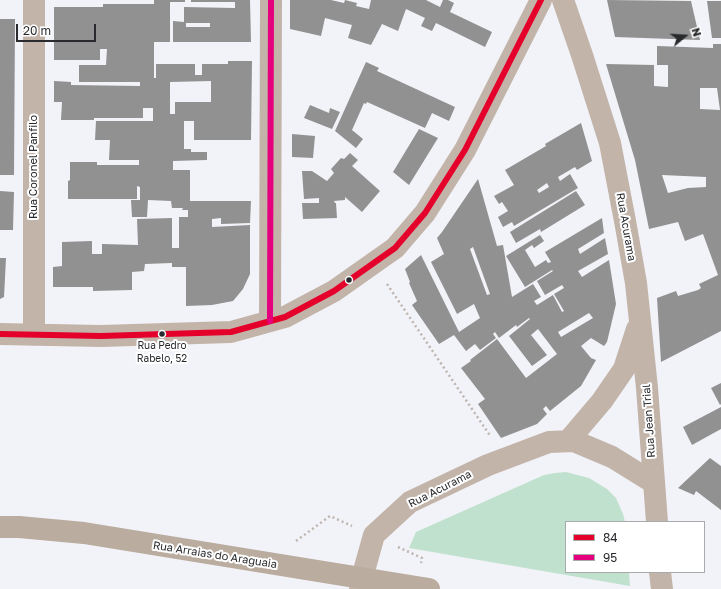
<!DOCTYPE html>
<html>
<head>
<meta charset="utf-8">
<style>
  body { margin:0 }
  #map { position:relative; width:721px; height:589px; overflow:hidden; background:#f2f3f8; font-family:"Golos Text",sans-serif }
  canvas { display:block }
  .legend { position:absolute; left:565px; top:521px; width:140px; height:52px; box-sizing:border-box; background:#fff; border:1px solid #a9aaab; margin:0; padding:5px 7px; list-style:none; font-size:12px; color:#292a2d }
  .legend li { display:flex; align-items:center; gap:8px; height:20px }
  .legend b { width:20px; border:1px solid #a9aaab }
  .north { position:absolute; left:665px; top:16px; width:40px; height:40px; -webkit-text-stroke:3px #fff; paint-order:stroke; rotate:72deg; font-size:11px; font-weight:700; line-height:16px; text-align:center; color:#292a2d }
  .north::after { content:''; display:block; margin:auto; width:14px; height:18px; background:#292a2d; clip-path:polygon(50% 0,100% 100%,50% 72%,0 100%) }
  .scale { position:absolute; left:16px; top:24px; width:80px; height:18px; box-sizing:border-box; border:2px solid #292a2d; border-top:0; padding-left:5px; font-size:12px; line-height:14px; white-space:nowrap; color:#292a2d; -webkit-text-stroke:3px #fff; paint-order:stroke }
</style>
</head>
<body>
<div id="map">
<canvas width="721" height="589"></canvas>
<ul class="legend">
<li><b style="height:5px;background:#e4002b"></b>84</li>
<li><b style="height:5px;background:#e5007d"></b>95</li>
</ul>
<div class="north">N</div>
<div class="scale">20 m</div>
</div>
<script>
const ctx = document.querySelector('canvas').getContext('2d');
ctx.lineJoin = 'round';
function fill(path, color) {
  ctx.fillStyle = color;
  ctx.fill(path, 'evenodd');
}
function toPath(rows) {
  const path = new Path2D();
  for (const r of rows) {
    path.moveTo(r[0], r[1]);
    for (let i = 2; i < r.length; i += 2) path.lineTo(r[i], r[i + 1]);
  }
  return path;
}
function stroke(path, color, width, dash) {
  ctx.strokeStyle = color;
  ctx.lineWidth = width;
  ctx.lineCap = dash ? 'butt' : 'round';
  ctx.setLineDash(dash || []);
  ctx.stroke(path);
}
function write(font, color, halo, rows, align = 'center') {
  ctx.font = font + ' "Golos Text",sans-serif';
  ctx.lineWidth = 4;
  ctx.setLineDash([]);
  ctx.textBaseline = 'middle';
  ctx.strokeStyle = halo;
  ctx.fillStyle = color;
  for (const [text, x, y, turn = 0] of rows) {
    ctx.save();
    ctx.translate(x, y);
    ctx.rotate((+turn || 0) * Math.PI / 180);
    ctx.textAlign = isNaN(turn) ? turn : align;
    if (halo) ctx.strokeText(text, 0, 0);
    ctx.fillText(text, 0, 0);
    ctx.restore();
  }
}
fill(toPath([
  [566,472,589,478,607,489,616,498,623,514,625,522,566,522,566,572,629,572,630,586,409,548,416,532,544,475,555,473]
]), '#c0e1cd');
fill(toPath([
  [154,0,185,0,185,2,170,2,170,42,154,42,154,78,156,78,156,64,195,64,195,75,202,75,202,64,228,64,228,61,252,61,251,140,194,140,194,121,184,121,184,149,191,149,191,152,207,152,207,160,173,161,173,170,190,170,190,201,251,201,250,223,221,224,221,218,212,219,212,227,250,225,250,274,243,289,233,301,212,305,186,306,186,267,172,267,172,263,145,264,144,271,132,272,132,290,93,291,93,287,53,287,53,267,62,266,62,242,92,241,92,254,102,254,102,244,138,245,137,219,172,218,172,248,179,248,179,217,188,217,188,210,182,210,183,208,172,208,171,201,148,200,147,217,132,217,131,200,140,200,140,187,137,186,137,199,68,199,68,181,70,180,70,162,97,162,97,165,139,165,139,160,109,160,110,140,95,140,96,121,153,121,153,108,143,108,143,118,94,118,94,120,61,120,62,102,54,102,54,81,71,82,71,85,140,86,140,82,79,82,79,65,106,65,107,49,100,49,100,60,54,60,54,7,103,7,103,4,154,4],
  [211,81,211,102,175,102,175,114,170,114,170,82],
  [191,0,250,0,251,42,173,42,173,21,184,22,184,7,235,8,235,2,191,2],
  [186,23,210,23,210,27,186,27],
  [290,0,331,0,344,3,345,0,357,3,356,6,369,9,371,0,426,0,440,7,443,0,448,0,454,3,450,12,492,32,485,47,436,23,432,31,421,26,425,18,406,9,398,31,382,24,371,45,348,38,352,25,325,18,321,36,290,29],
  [607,0,691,1,700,40,615,37],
  [707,1,721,1,721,38,712,38],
  [0,19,15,19,14,175,0,175],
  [713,44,721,44,721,331,661,362,657,298,676,291,678,296,698,290,701,288,699,284,718,275,703,234,685,241,678,222,649,229,635,160,606,64,654,65,654,86,668,87,668,65,657,65,657,46,713,48],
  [700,88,717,88,720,110,700,109],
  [662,175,706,177,706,187,688,188,668,193],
  [366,62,379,68,377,71,455,107,449,121,432,113,425,128,367,102,366,104,364,103,352,130,363,139,356,148,335,131],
  [310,105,329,113,330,108,340,112,332,129,304,118],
  [581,123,592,161,577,170,575,167,558,177,560,181,570,174,578,188,514,226,512,222,503,227,498,217,508,211,502,202,499,204,494,196,514,185,505,170,546,146,545,144],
  [547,183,549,187,539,193,537,190],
  [419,129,438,138,409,185,393,172],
  [292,134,315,136,313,158,292,157],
  [350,153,358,160,352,166,380,191,362,212,345,197,345,200,334,201,335,203,336,203,337,218,303,219,302,203,319,203,319,198,304,199,302,171,312,171,327,181,334,173,331,169,341,158,344,159],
  [478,179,497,246,503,245,512,297,533,284,541,297,534,301,537,305,553,295,562,312,564,311,554,294,564,288,562,285,545,295,537,281,553,271,552,270,525,287,506,256,540,235,544,241,534,248,532,245,525,250,535,267,546,260,548,263,551,262,545,252,602,218,604,233,578,249,580,254,605,238,608,254,578,271,582,277,609,260,616,304,607,342,604,346,591,338,581,346,591,358,596,360,581,386,550,411,546,406,543,409,547,414,537,424,501,438,478,404,485,399,461,368,471,361,470,360,497,339,526,378,557,354,538,329,531,335,547,355,532,366,509,336,530,319,529,318,517,327,516,325,499,338,495,332,493,334,496,338,480,350,475,344,466,351,454,335,439,344,412,305,417,301,409,283,410,282,405,269,421,255,459,332,480,318,474,304,457,314,431,262,444,254,437,238,442,232],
  [473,247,490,294,487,295,470,249],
  [589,313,593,318,561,337,558,332],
  [0,191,14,192,13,230,0,230],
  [576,191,585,205,541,232,540,229,516,243,510,232],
  [0,258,6,258,4,297,0,299],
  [721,383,721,404,720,405,711,388],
  [721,407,721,429,692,445,683,427],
  [710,458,721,466,721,510,696,491,694,495,678,488]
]), '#919192');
stroke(toPath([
  [387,284,491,437],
  [296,541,330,516,352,526],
  [398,547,422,558,421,563]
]), '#beb5b0', 2.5, [2, 3]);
stroke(toPath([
  [34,0,34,335],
  [563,0,582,55,610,143,625,221,636,283,647,388,657,522],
  [270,321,271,0],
  [0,334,101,336,231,332,285,317,334,291,395,248,425,213,465,150,541,0],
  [568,441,602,401,624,369,637,329],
  [660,572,662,589],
  [360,589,362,578,374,535,410,502,488,465,549,442,574,441,612,457,654,483]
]), '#c3b4aa', 22);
stroke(toPath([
  [0,527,19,527,84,533,429,589]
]), '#bbaca0', 22);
stroke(toPath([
  [0,334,101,336,231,332,285,317,334,291,395,248,425,213,465,150,541,0]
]), '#e4002b', 6);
stroke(toPath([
  [270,321,271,0]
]), '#e5007d', 6);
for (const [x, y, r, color] of [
  [349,280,3.5,"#292a2d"],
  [162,334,3.5,"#292a2d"]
]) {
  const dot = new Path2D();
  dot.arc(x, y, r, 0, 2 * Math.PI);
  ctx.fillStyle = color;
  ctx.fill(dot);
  stroke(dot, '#fff', 1.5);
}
write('10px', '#292a2d', '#fff', [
  ["Rua Pedro",162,346],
  ["Rabelo, 52",162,359]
]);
write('11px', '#292a2d', '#fff', [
  ["Rua Coronel Panfilo",34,167,-90],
  ["Rua Acurama",626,227,80],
  ["Rua Jean Trial",649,421,-94],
  ["Rua Acurama",440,489,-27],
  ["Rua Arraias do Araguaia",215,555,9]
]);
</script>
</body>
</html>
